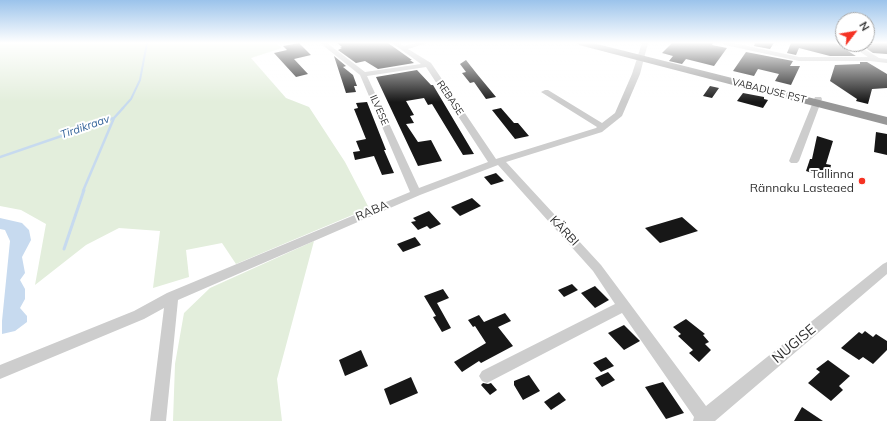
<!DOCTYPE html>
<html>
<head>
<meta charset="utf-8">
<style>
  body { margin:0 }
  #map { position:relative; width:887px; height:421px; overflow:hidden; background:#fff; font-family:Mulish,sans-serif }
  canvas { display:block }
  .north { position:absolute; left:835px; top:12px; width:40px; height:40px; box-sizing:border-box; background:#fff; border:1px solid #acacac; border-radius:50%; rotate:59deg; font-size:11px; font-weight:700; line-height:16px; text-align:center; color:#303030 }
  .north::after { content:''; display:block; margin:auto; width:14px; height:18px; background:#f53223; clip-path:polygon(50% 0,100% 100%,50% 72%,0 100%) }
</style>
</head>
<body>
<div id="map">
<canvas width="887" height="421"></canvas>
<div class="north">N</div>
</div>
<script>
const ctx = document.querySelector('canvas').getContext('2d');
ctx.lineJoin = 'round';
function fill(path, color) {
  ctx.fillStyle = color;
  ctx.fill(path, 'evenodd');
}
function toPath(rows) {
  const path = new Path2D();
  for (const r of rows) {
    path.moveTo(r[0], r[1]);
    for (let i = 2; i < r.length; i += 2) path.lineTo(r[i], r[i + 1]);
  }
  return path;
}
function stroke(path, color, width, dash) {
  ctx.strokeStyle = color;
  ctx.lineWidth = width;
  ctx.lineCap = dash ? 'butt' : 'round';
  ctx.setLineDash(dash || []);
  ctx.stroke(path);
}
function write(font, color, halo, rows, align = 'center') {
  ctx.font = font + ' Mulish,sans-serif';
  ctx.lineWidth = 4;
  ctx.setLineDash([]);
  ctx.textBaseline = 'middle';
  ctx.strokeStyle = halo;
  ctx.fillStyle = color;
  for (const [text, x, y, turn = 0] of rows) {
    ctx.save();
    ctx.translate(x, y);
    ctx.rotate((+turn || 0) * Math.PI / 180);
    ctx.textAlign = isNaN(turn) ? turn : align;
    if (halo) ctx.strokeText(text, 0, 0);
    ctx.fillText(text, 0, 0);
    ctx.restore();
  }
}
fill(toPath([
  [0,43,276,43,282,48,251,58,286,98,309,107,345,162,369,208,236,264,222,243,186,250,189,277,153,288,160,231,119,228,86,245,35,285,46,224,21,210,0,206],
  [314,241,277,379,282,421,173,421,175,364,184,313,210,288]
]), '#e3eedc');
fill(toPath([
  [0,218,22,223,29,230,31,240,22,257,25,273,20,280,25,289,25,299,20,308,27,316,27,322,15,331,2,334,2,321,10,241,5,230,0,229]
]), '#c7daef');
stroke(toPath([
  [122,109,131,99,140,80,147,43]
]), '#c7daef', 2);
stroke(toPath([
  [0,157,114,118,123,108],
  [83,191,114,118]
]), '#c7daef', 2.5);
stroke(toPath([
  [64,249,84,190]
]), '#c7daef', 3);
fill(toPath([
  [299,43,311,55,294,59,308,74,296,77,274,53,287,50,283,46],
  [337,43,388,43,412,60,410,60,414,63,378,69,365,61,356,63,338,50,342,48,340,47,342,47],
  [672,43,713,43,712,45,727,48,714,66,686,59,682,64,669,61,673,56,662,53],
  [755,43,774,43,770,49,754,46],
  [791,43,835,43,856,56,830,56,799,48,796,55,787,53],
  [867,43,887,43,887,54,873,53,867,49],
  [746,52,793,61,790,66,800,66,791,85,775,81,779,74,758,69,754,76,733,71],
  [334,56,346,66,343,67,353,75,357,86,354,86,356,92,346,93],
  [466,60,477,74,496,97,486,99,474,82,470,83,462,73,466,72,460,64],
  [860,62,867,62,887,74,887,88,872,89,868,104,856,101,857,99,830,81,835,65,860,64],
  [417,70,431,85,433,85,474,154,463,155,432,104,428,105,424,98,406,101,414,115,410,116,414,123,406,124,418,142,431,140,442,161,418,166,376,77],
  [710,86,719,88,712,98,703,96],
  [743,93,764,97,764,99,768,100,763,108,737,101],
  [367,102,386,150,384,150,394,173,382,175,374,156,355,160,353,152,360,151,356,141,366,139,354,109,358,108,356,103],
  [501,108,514,123,518,123,529,136,515,139,492,110],
  [876,132,887,134,887,155,874,152],
  [817,136,833,141,826,164,831,165,828,178,806,171,810,159,812,159],
  [496,173,504,181,491,185,484,177],
  [472,198,481,206,460,216,451,207],
  [429,211,441,224,430,229,427,226,418,230,411,222,416,221,413,218],
  [682,217,698,231,660,243,645,228],
  [415,237,421,245,403,252,397,244],
  [572,284,578,290,564,297,558,290],
  [595,286,609,300,595,308,581,293],
  [443,289,449,298,437,303,451,328,442,332,433,317,436,316,424,296],
  [505,313,511,321,498,327,513,346,481,363,479,361,462,372,454,362,486,343,475,326,473,327,468,320,479,315,484,322],
  [686,319,705,334,703,335,709,342,705,344,711,350,699,362,689,353,693,350,678,336,681,334,673,327],
  [624,325,640,341,624,350,608,333],
  [865,331,873,337,876,334,887,341,887,350,873,364,863,357,859,360,841,348,859,332,862,334],
  [361,350,368,366,345,376,339,360],
  [606,357,614,366,601,372,593,363],
  [828,360,850,376,839,386,843,390,831,401,808,383,820,372,816,369],
  [608,372,615,380,602,387,595,378],
  [529,375,540,391,523,400,514,385,514,381],
  [411,377,418,393,390,405,384,389],
  [663,382,684,413,666,419,645,387],
  [483,383,488,384,491,383,497,390,490,395,481,385],
  [559,392,566,400,551,410,544,402],
  [802,407,823,421,794,421]
]), '#171717');
fill(toPath([
  [320,43,327,43,365,72,421,64,392,43,399,43,404,46,416,43,427,43,408,49,431,63,496,159,596,128,597,127,541,92,545,90,548,90,602,123,615,113,632,74,642,43,648,43,640,74,622,116,602,132,506,162,601,265,706,406,883,264,887,262,887,274,715,421,693,421,694,417,622,313,487,383,482,381,479,376,482,371,615,304,593,271,498,165,420,195,178,300,166,421,150,421,164,308,144,319,0,379,0,365,134,311,167,293,410,192,360,75,320,43],
  [426,67,488,162,419,188,367,76,426,67],
  [722,43,734,43,799,57,868,57,848,44,856,44,879,58,887,59,887,63,870,61,799,61,725,45,722,43],
  [815,97,821,97,822,99,799,161,797,163,791,163,789,161,815,97]
]), '#cdcdcd');
fill(toPath([
  [577,43,593,43,887,117,887,125,579,45,577,43]
]), '#979797');
const sky = ctx.createLinearGradient(0, 0, 0, 102);
sky.addColorStop(0, '#9bc3eb');
sky.addColorStop(0.42, '#fff');
sky.addColorStop(1, '#ffffff00');
ctx.fillStyle = sky;
ctx.fillRect(0, 0, 887, 102);
for (const [x, y, r, color] of [
  [862,181,4,"#f53223"]
]) {
  const dot = new Path2D();
  dot.arc(x, y, r, 0, 2 * Math.PI);
  ctx.fillStyle = color;
  ctx.fill(dot);
  stroke(dot, '#fff', 1.5);
}
write('10px', '#303030', '#fff', [
  ["VABADUSE PST",769,91,14],
  ["REBASE",450,98,56],
  ["ILVESE",379,110,66]
]);
write('italic 11px', '#35649a', '#fff', [
  ["Tirdikraav",85,127,-19]
]);
write('12px', '#303030', '#fff', [
  ["Tallinna",854,174],
  ["Rännaku Lasteaed",854,188]
], 'right');
write('12px', '#303030', '#fff', [
  ["RABA",372,211,-23],
  ["KÄRBI",564,231,47]
]);
write('14px', '#303030', '#fff', [
  ["NUGISE",794,344,-40]
]);
</script>
</body>
</html>
